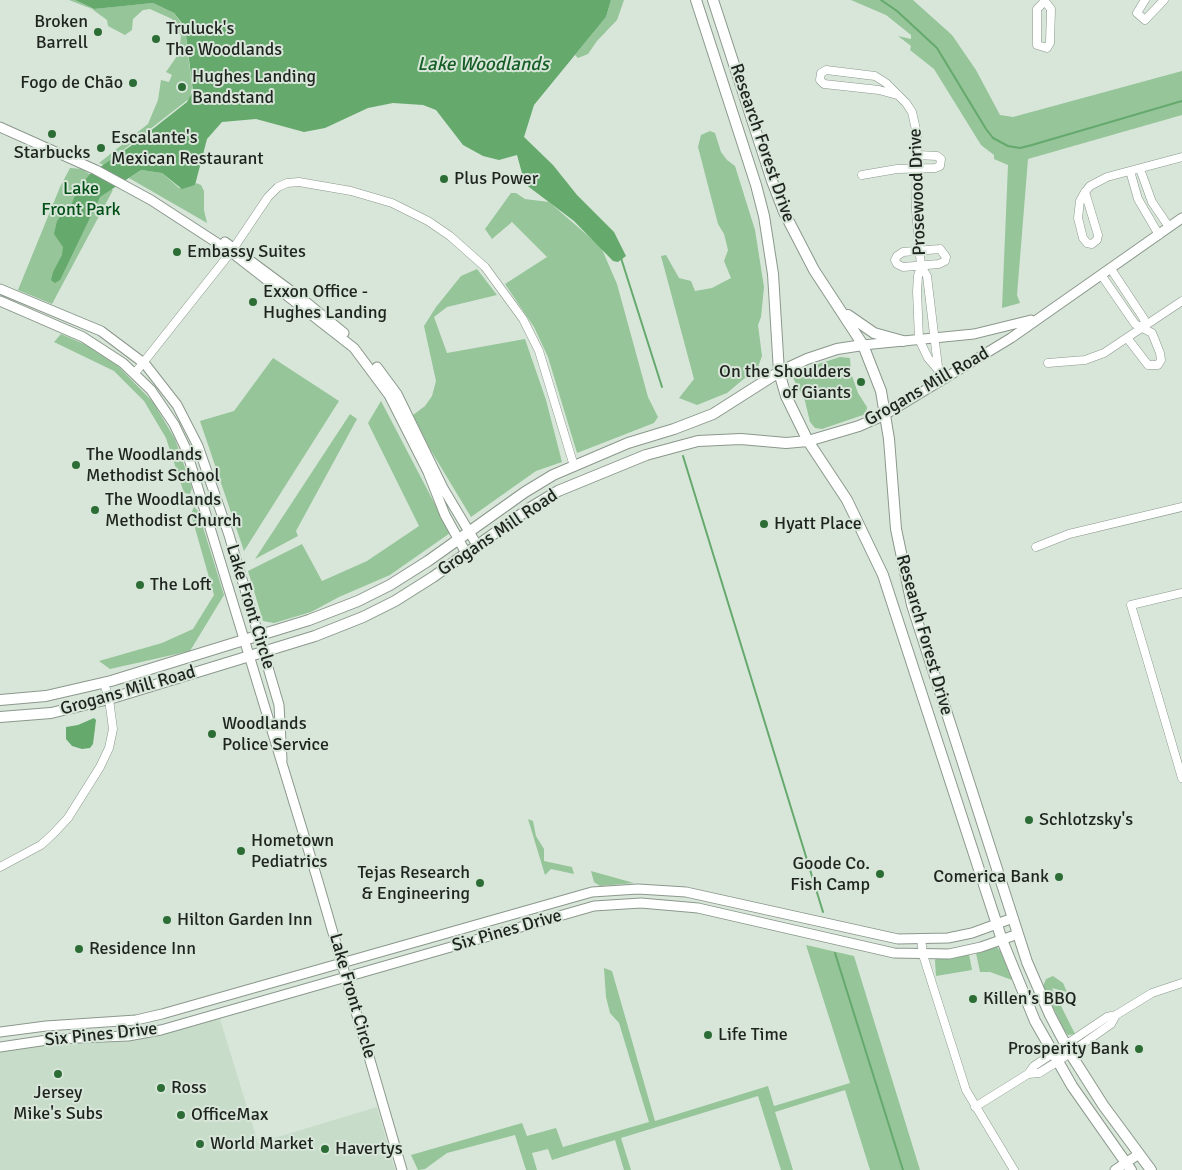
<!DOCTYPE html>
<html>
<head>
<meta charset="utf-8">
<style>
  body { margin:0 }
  canvas { display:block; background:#d8e6d9 }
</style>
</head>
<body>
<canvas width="1182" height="1170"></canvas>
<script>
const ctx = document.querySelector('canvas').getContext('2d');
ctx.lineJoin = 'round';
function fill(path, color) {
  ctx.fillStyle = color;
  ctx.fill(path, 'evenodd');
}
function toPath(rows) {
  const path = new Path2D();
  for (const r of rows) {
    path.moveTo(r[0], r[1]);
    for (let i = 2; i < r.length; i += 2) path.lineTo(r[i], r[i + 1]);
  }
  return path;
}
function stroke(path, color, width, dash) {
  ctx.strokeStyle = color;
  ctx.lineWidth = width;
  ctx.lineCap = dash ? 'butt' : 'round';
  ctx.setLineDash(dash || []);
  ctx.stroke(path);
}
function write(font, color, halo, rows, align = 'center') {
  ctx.font = font + ' Signika,sans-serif';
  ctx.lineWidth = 4;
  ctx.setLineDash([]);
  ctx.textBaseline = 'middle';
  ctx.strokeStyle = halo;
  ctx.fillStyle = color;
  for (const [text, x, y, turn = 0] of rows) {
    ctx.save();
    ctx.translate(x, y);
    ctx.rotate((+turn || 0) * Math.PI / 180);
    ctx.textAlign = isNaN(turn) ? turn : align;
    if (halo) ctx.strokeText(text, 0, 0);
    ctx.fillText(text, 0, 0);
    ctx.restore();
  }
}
fill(toPath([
  [220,1019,258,1143,377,1107,395,1170,0,1170,0,1052,55,1044,129,1039]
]), '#c7dcc9');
fill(toPath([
  [69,0,75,0,93,9,153,3,174,13,185,29,192,87,190,98,104,165,99,163,148,124,158,100,161,80,169,82,172,75,166,72,179,53,181,36,172,19,150,9,143,10,133,19,132,30,125,35,108,26,107,20,92,9],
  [611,0,624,0,617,20,597,41,588,54,578,58,575,55,606,17],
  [851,0,913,0,952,35,976,70,1000,115,1013,117,1182,71,1182,115,1028,159,1017,295,1020,303,1002,308,1008,165,994,159,994,155,981,145,934,69,910,50,911,46,898,36,911,39,911,35,886,15],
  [710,131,715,133,721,152,727,160,735,166,755,230,764,287,761,317,758,325,762,356,758,367,727,393,697,405,679,398,694,379,661,256,666,255,679,278,691,281,695,291,712,288,731,278,724,261,728,250,724,234,718,224,698,147,701,135],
  [70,168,82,169,113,190,52,304,18,290,60,187],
  [141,170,162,173,179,188,195,185,196,183,201,185,204,191,204,210,207,223,129,178],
  [511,193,516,193,525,199,549,202,601,247,617,284,648,397,658,417,654,423,577,453,548,357,534,327,505,284,547,257,512,222,492,239,485,229],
  [477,269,497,295,447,307,434,317,447,353,525,339,546,400,562,462,536,471,471,517,430,449,413,415,425,406,432,396,436,381,424,326,436,307,461,276],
  [61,334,86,345,118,366,153,402,175,439,192,488,190,494,184,493,166,438,144,401,114,371,54,342],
  [840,357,850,358,851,373,858,393,867,407,866,414,822,429,815,428,810,422,805,401,792,376,796,371],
  [273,358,339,401,244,551,200,421,234,411],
  [381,401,450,533,390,575,339,597,311,612,274,623,263,621,248,571,302,544,322,581,367,561,419,526,368,423],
  [350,414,357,419,296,531,298,536,255,559],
  [194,507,198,511,224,595,190,651,110,669,99,661,162,643,193,629,214,595,191,514],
  [528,819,533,821,536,836,544,849,544,861,572,867,574,874,551,869,545,875],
  [591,871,634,883,600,886,594,882],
  [806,945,854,956,920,1170,870,1170,845,1090,775,1112,793,1170,781,1170,758,1096,621,1138,631,1170,624,1170,615,1140,552,1160,548,1149,532,1153,537,1170,526,1170,515,1135,447,1153,425,1169,418,1170,411,1155,522,1123,527,1136,556,1128,563,1147,649,1122,619,1023,610,1013,606,997,604,968,612,971,655,1121,768,1086,774,1106,850,1083],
  [991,946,997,947,1001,952,1012,980,990,972,980,972,976,953,978,950],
  [969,954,972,970,936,976,935,960,938,957],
  [1053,976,1063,983,1067,992,1052,988,1075,1034,1068,1035,1064,1030,1043,986,1046,979]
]), '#95c599');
fill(toPath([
  [75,0,611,0,606,17,534,105,524,137,553,165,577,195,614,232,626,256,618,262,613,261,574,221,525,184,517,155,499,160,483,156,463,145,436,110,423,105,393,103,368,108,325,128,304,132,256,119,222,122,207,139,195,185,182,189,162,173,141,170,100,197,60,280,55,283,51,280,53,272,62,255,63,247,54,234,57,221,66,208,71,206,77,190,90,174,135,143,187,102,193,91,185,27,174,13,153,3,94,9],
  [94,718,96,720,93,744,90,748,82,749,72,746,66,739,66,727,78,725]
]), '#65a96d');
stroke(toPath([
  [881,0,897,11,937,48,986,129,993,138,1008,146,1020,148,1032,145,1182,101],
  [621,258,662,387],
  [683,456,823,912],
  [835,953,903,1170]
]), '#65a96d', 2);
const minor = toPath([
  [1044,0,1051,9,1050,43,1047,48,1037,45,1037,9,1045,1],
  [1145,0,1137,13,1145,20,1164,0],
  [897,95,879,90,824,84,820,80,821,73,826,70,875,76,886,83,906,103,912,112,917,134,916,210,921,266,918,276,917,291,919,339,928,358,946,379],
  [1140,169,1152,202,1169,227],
  [1130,171,1138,199,1159,235],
  [862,175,897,169,935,168,940,166,941,159,937,156,917,155],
  [1085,192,1098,235,1097,240,1092,244,1087,243,1083,238,1078,218,1080,201,1085,192,1090,186,1107,177,1182,157],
  [940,249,946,257,945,261,939,264,903,267,897,264,895,260,897,256,903,252,940,249],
  [921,266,927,276,938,367],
  [1111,269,1144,319,1145,327],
  [1102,276,1135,324,1152,333,1160,353,1161,360,1158,365,1148,365,1128,339],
  [1048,363,1085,360,1104,353,1182,301],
  [135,373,231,252,268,197,278,187,287,183,299,182,351,191,392,203,428,221,450,236,485,267,523,319,539,351,574,466],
  [1036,547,1069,534,1182,507],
  [1182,593,1131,605,1182,778],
  [0,867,41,845,53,834,68,818,100,767,109,748,113,729,109,699,104,683],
  [921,938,923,955,966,1090,1014,1170],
  [1028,1074,1039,1073,1057,1062,1111,1024,1116,1015],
  [975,1107,1028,1074,1034,1066,1107,1017,1116,1015,1152,993,1182,983]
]);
const tertiary = toPath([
  [0,127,96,170,151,200,231,252,354,348,389,395,428,472,445,515,466,553],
  [225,242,306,302,344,333],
  [0,289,101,331,145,364,177,405,198,446,229,535,279,705,282,760],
  [0,301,83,337,123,363,151,390,174,424,186,449,317,878,402,1170],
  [863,345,974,334,1031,320],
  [377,367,397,394,443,488,477,545],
  [886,414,1011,338,1182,218],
  [0,1032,46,1026,136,1020,162,1014,592,892,638,889,686,892,898,939,948,938,972,933,1013,918],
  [0,1047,54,1039,128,1036,161,1030,594,906,641,903,698,908,894,953,949,954,981,947,1018,934],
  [1115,1170,1139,1154]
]);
const secondary = toPath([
  [696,0,756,185,764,216,773,274,779,372,786,396,808,441,847,500,883,575,1002,940,1035,1021,1072,1086,1131,1170],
  [713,0,772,181,784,212,814,270,863,345,881,391,889,439,896,529,912,605,1027,962,1050,1015,1070,1053,1103,1105,1151,1170],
  [848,315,874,333,903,341],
  [0,700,46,696,111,681,309,620,358,601,390,585,428,561,525,492,553,475,628,443,674,429,713,414,779,372,807,359,837,349,863,345],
  [0,717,51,713,109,699,315,636,363,617,395,601,433,577,530,508,558,491,646,455,698,441,741,439,786,443,808,441,859,426,886,414]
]);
stroke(minor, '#8b988c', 9);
stroke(tertiary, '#8b988c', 11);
stroke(secondary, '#8b988c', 12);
stroke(minor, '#fff', 8);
stroke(tertiary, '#fff', 9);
stroke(secondary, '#fff', 10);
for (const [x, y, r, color] of [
  [98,32,5,"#2c6d36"],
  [156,39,5,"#2c6d36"],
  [133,83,5,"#2c6d36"],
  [182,87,5,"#2c6d36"],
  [52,134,5,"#2c6d36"],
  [101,148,5,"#2c6d36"],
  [444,179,5,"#2c6d36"],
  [177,252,5,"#2c6d36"],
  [253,302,5,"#2c6d36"],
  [861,382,5,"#2c6d36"],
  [76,465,5,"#2c6d36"],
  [95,510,5,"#2c6d36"],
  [764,524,5,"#2c6d36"],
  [140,585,5,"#2c6d36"],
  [212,734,5,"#2c6d36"],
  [1029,820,5,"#2c6d36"],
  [241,851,5,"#2c6d36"],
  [880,874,5,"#2c6d36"],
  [1059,877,5,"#2c6d36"],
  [480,883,5,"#2c6d36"],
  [167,920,5,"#2c6d36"],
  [79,949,5,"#2c6d36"],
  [973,999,5,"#2c6d36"],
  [708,1035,5,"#2c6d36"],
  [1139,1049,5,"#2c6d36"],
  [58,1074,5,"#2c6d36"],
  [161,1088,5,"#2c6d36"],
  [181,1115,5,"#2c6d36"],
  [200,1144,5,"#2c6d36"],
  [325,1149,5,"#2c6d36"]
]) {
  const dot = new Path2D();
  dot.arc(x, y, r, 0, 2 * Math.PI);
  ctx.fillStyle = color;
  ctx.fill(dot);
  stroke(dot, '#d8e6d9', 2);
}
write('18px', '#1f241f', '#d8e6d9', [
  ["Broken",88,22,"right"],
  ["Barrell",88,43,"right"],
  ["Truluck's",166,29],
  ["The Woodlands",166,50],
  ["Hughes Landing",192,77],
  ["Bandstand",192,98],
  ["Fogo de Chão",123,83,"right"],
  ["Escalante's",111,138],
  ["Mexican Restaurant",111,159],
  ["Starbucks",52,153,"center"],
  ["Plus Power",454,179],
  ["Embassy Suites",187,252],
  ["Exxon Office -",263,292],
  ["Hughes Landing",263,313],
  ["On the Shoulders",851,372,"right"],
  ["of Giants",851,393,"right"],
  ["The Woodlands",86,455],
  ["Methodist School",86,476],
  ["The Woodlands",105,500],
  ["Methodist Church",105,521],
  ["Hyatt Place",774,524],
  ["The Loft",150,585],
  ["Woodlands",222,724],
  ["Police Service",222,745],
  ["Schlotzsky's",1039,820],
  ["Hometown",251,841],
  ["Pediatrics",251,862],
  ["Goode Co.",870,864,"right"],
  ["Fish Camp",870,885,"right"],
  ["Tejas Research",470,873,"right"],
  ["& Engineering",470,894,"right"],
  ["Comerica Bank",1049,877,"right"],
  ["Hilton Garden Inn",177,920],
  ["Residence Inn",89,949],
  ["Killen's BBQ",983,999],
  ["Life Time",718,1035],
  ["Prosperity Bank",1129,1049,"right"],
  ["Ross",171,1088],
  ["Jersey",58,1093,"center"],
  ["Mike's Subs",58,1114,"center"],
  ["OfficeMax",191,1115],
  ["World Market",210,1144],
  ["Havertys",335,1149]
], 'left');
write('18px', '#1f241f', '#d8e6d9', [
  ["Research Forest Drive",762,143,71],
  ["Prosewood Drive",918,192,-92],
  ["Grogans Mill Road",927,387,-30],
  ["Grogans Mill Road",498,533,-34],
  ["Lake Front Circle",250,607,73],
  ["Research Forest Drive",924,635,74],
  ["Grogans Mill Road",128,691,-16],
  ["Six Pines Drive",507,931,-16],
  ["Lake Front Circle",352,996,74],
  ["Six Pines Drive",101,1035,-6]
]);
write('18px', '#004f17', '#d8e6d9', [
  ["Lake",81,189],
  ["Front Park",81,210]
]);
write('italic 19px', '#165e26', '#d8e6d9', [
  ["Lake Woodlands",483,65]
]);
</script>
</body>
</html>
